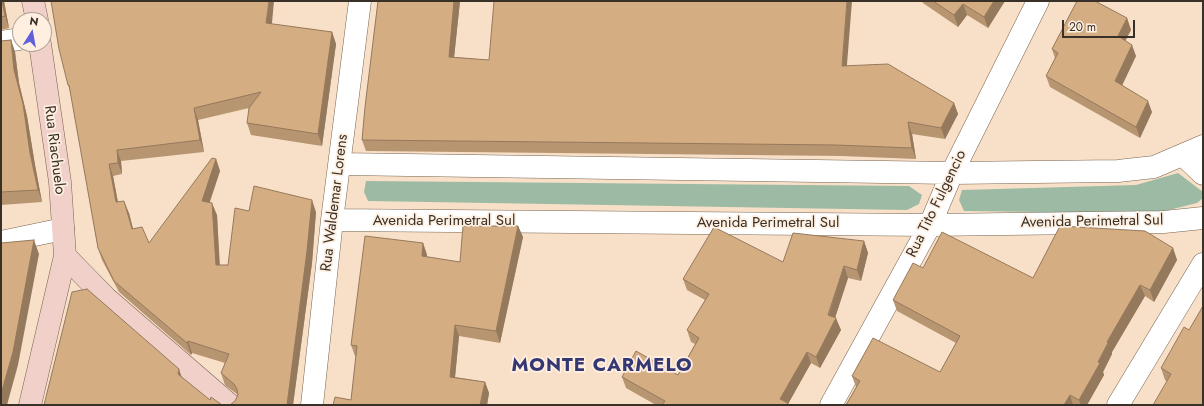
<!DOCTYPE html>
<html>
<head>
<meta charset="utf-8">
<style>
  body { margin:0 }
  #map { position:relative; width:1204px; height:406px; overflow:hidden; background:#f8e0c8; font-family:Jost,sans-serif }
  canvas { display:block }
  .frame { position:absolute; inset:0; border:2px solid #393027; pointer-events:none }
  .north { position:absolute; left:12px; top:12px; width:40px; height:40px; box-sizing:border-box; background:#feefe1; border:1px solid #afa397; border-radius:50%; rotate:11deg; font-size:11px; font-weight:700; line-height:16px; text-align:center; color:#393027 }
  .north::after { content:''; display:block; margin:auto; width:14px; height:18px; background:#6061da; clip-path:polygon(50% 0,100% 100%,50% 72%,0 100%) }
  .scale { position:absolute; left:1062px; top:20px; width:73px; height:18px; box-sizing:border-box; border:2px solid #393027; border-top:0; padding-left:5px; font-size:12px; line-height:14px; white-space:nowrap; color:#393027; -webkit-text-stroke:3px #feefe1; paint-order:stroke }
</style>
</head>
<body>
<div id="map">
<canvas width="1204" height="406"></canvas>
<div class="frame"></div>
<div class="north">N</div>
<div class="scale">20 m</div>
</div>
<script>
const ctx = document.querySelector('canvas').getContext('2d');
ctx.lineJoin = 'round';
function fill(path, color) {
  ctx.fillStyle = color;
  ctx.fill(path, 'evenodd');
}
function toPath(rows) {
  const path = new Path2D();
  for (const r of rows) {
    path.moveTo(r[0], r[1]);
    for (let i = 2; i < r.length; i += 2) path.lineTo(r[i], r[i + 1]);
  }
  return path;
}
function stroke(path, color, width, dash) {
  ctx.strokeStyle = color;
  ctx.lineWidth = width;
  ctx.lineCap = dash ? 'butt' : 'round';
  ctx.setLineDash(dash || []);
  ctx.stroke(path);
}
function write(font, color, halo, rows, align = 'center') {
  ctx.font = font + ' Jost,sans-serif';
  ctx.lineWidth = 3.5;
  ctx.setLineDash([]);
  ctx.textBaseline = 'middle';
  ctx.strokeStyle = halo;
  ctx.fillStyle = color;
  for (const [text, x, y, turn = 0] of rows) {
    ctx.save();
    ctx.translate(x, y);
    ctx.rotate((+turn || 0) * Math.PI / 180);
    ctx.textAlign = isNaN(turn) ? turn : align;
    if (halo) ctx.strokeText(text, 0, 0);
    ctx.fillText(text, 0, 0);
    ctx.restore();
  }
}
fill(toPath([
  [1178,173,1203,192,1203,198,1197,203,1165,211,1115,213,964,211,959,200,962,190,1136,185],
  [366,181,909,186,922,195,919,204,907,210,368,201,364,192]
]), '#9dbba4');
const minor = toPath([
  [1,42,20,39],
  [1183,155,1203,174],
  [340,164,952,173,1118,171,1154,167,1203,146],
  [332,220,930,225,1164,222,1203,218],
  [1,242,63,229],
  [312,405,332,220,360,1],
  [831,405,930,225,952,173,1038,1],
  [1118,405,1203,264]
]);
const secondary = toPath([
  [33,1,37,20],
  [65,256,106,298,230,405],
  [30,405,65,256,60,182,40,44]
]);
stroke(minor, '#78634e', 23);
stroke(secondary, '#78634e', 23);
stroke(minor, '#fff', 22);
stroke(secondary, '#f1d0ca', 22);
fill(toPath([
  [1,1,4,1,9,28,1,30],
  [378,1,460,1,454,57,489,60,847,66,954,103,958,114,945,139,912,134,916,159,841,156,366,151,362,140],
  [922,1,1005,1,988,28,967,15,958,27,923,3],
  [1127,18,1131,30,1125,41,1136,56,1122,85,1152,112,1140,138,1050,87,1046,76,1055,58,1052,49],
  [272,24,332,32,336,44,322,146,251,135,247,123,249,108,198,120,204,152,121,161,122,174,113,176,118,202,129,213,133,229,149,243,216,159,220,171,210,202,217,215,220,265,228,265,249,211,316,212,312,263,293,405,230,405,235,401,238,395,225,385,221,373,225,363,192,353,191,355,119,292,102,260,98,248,71,93,68,85],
  [11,40,15,52,19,83,27,116,35,165,42,202,1,205,1,41],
  [518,226,523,237,500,343,459,336,455,377,485,382,489,393,487,405,333,405,351,400,356,356,355,356,351,345,423,243,427,255,427,257,460,262],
  [864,241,868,253,861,281,848,278,835,318,841,330,820,368,811,363,788,404,788,405,656,405,626,388,622,377,678,375,695,344,691,342,687,330,705,300,687,290,683,279,783,262],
  [1173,248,1177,260,1154,302,1145,296,1112,352,1112,354,1103,372,1104,375,1087,405,846,405,856,387,852,376,940,372,956,343,897,311,893,300,923,268,1033,278],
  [1189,330,1203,405,1165,380,1161,368]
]), '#b79571');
fill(toPath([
  [2,1,4,1,9,28,5,16],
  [269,1,274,1,271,34,266,23],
  [454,1,460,1,453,68,449,57],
  [847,1,852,1,846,77,842,66],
  [994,1,1005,1,988,28,984,17],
  [963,4,967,15,958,27,954,15],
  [1127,18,1131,30,1122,47,1118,36],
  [332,32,336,44,322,146,318,134],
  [11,40,15,52,19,83,27,116,35,165,42,202,38,190,30,153,14,70],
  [1132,45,1136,56,1119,92,1115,81],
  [1148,101,1152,112,1140,138,1136,127],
  [954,103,958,114,945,139,941,128],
  [194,108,198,120,204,152,200,140],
  [908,122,912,134,916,159,912,148],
  [117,150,121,161,122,174,118,163],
  [216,159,220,171,206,212,202,201],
  [109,164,113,176,120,214,116,202],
  [312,200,316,212,312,263,293,405,287,405],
  [124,201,129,213,136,241,132,229],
  [212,203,217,215,220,277,216,265],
  [518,226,523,237,500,343,496,331],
  [34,240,39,254,18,365,7,405,1,405,1,394],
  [864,241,868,253,861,281,857,270],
  [423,243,427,255,426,267,422,256],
  [1173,248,1177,260,1154,302,1150,290],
  [844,266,848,278,833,324,836,318,841,330,820,368,816,357],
  [1140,285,1145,296,1112,352,1112,354,1103,372,1104,375,1087,405,1081,405,1079,400,1098,362,1107,342],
  [455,325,459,336,454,388,450,377],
  [188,341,192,353,191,355,187,343],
  [807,352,811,363,788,404,788,405,782,405,780,399],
  [179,369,183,381,178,374],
  [485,382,489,393,487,405,480,405],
  [1070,395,1073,405,1064,405]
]), '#95795c');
const building = toPath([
  [1,1,2,1,5,16,1,17,1,1],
  [51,1,269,1,266,23,332,32,318,134,247,123,249,108,261,92,194,108,200,140,117,150,118,163,109,164,116,202,124,201,132,229,142,227,149,243,212,158,216,159,202,201,212,203,216,265,228,265,235,208,249,211,254,186,312,200,307,251,287,405,230,405,235,401,238,395,237,389,234,384,221,373,229,354,188,341,187,343,114,281,98,248,69,85,68,85,59,49,51,1],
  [378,1,454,1,449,57,489,60,494,1,847,1,842,66,888,64,954,103,941,128,908,122,912,148,836,145,362,140,365,107,378,1],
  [933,1,994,1,984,17,963,4,954,15,933,1],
  [1077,1,1095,1,1127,18,1118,36,1132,45,1115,81,1148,101,1136,127,1046,76,1058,53,1052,49,1077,1],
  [11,40,14,70,23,104,30,153,38,190,1,192,1,41,11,40],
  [463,226,518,226,496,331,455,325,450,377,485,382,480,405,333,405,335,397,351,400,357,346,351,345,365,236,423,243,422,256,460,262,463,226],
  [1060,226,1145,231,1173,248,1150,290,1140,285,1107,342,1108,343,1098,362,1100,363,1079,400,1070,395,1064,405,846,405,860,381,852,376,873,338,940,372,960,336,893,300,913,263,923,268,942,232,1033,278,1060,226],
  [714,227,783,262,793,233,864,241,857,270,844,266,828,315,836,318,816,357,807,352,780,399,788,403,787,405,662,405,665,401,622,377,636,351,678,375,699,338,687,330,709,294,683,279,714,227],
  [34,240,13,352,1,394,1,243,34,240],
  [87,289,179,369,178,374,210,400,211,397,222,405,44,405,72,292,87,289],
  [1203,306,1203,405,1153,405,1171,374,1161,368,1184,327,1189,330,1203,306]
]);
fill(building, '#d5ad83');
stroke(building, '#95795c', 1);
write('15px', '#393027', '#feefe1', [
  ["Rua Riachuelo",54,150,83],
  ["Rua Waldemar Lorens",335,203,-83],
  ["Rua Tito Fulgencio",937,204,-64],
  ["Avenida Perimetral Sul",444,221],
  ["Avenida Perimetral Sul",1092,222,-1],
  ["Avenida Perimetral Sul",768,223]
]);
ctx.letterSpacing = '1px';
write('bold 19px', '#343772', '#feefe1', [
  ["MONTE CARMELO",602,366]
]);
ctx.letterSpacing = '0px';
</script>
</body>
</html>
